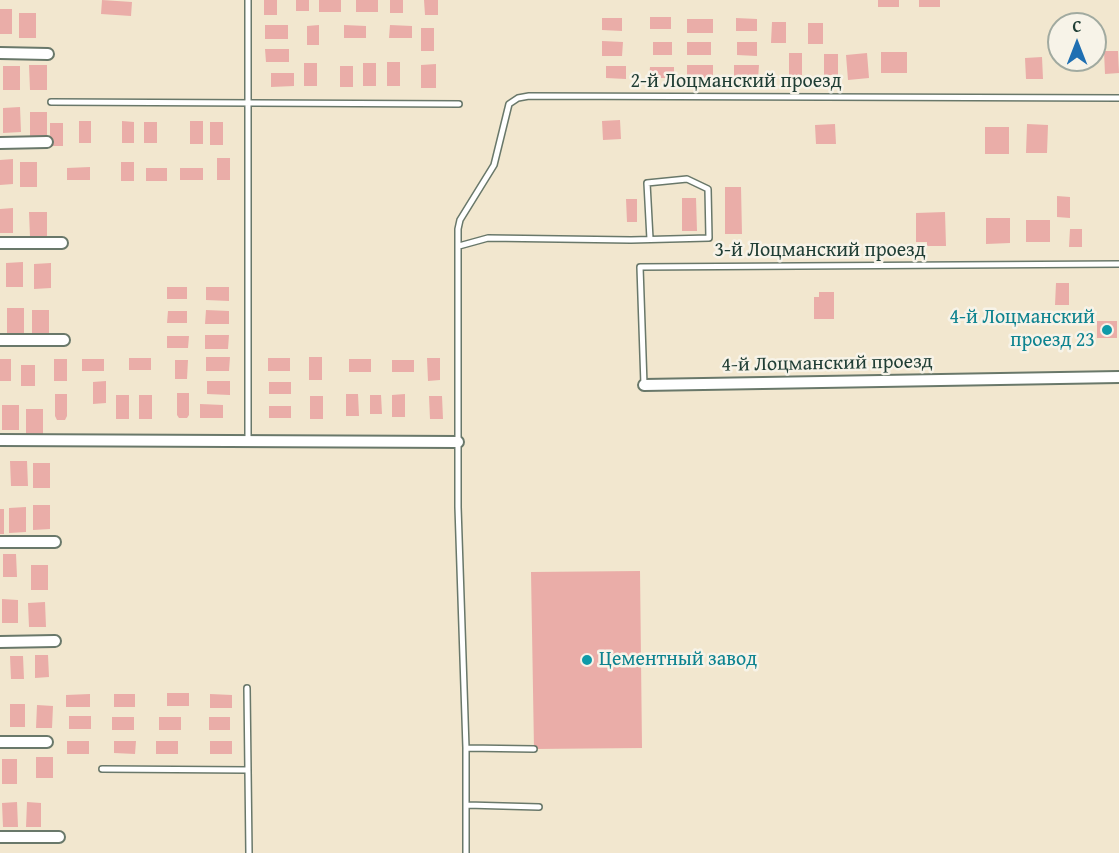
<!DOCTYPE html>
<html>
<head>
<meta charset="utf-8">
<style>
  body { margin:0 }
  #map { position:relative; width:1119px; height:853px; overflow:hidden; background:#f2e7cf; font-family:"Gentium Book Plus",serif }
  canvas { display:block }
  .north { position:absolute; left:1047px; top:12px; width:60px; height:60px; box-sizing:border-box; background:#f7f3e8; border:2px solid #a1aaa0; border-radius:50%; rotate:0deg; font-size:16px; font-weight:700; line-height:24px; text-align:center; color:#1f3d34 }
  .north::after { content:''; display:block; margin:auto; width:21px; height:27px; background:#1f6fb2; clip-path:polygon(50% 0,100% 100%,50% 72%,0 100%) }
</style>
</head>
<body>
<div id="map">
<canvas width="1119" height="853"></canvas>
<div class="north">С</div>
</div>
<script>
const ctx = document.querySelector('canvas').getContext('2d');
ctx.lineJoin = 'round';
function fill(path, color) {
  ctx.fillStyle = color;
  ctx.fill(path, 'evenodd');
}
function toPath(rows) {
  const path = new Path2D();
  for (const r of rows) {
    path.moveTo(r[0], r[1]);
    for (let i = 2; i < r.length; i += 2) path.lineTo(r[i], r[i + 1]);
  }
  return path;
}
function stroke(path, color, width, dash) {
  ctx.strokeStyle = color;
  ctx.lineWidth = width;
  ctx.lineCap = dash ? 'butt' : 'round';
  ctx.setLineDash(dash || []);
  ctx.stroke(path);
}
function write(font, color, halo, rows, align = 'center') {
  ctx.font = font + ' "Gentium Book Plus",serif';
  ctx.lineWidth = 5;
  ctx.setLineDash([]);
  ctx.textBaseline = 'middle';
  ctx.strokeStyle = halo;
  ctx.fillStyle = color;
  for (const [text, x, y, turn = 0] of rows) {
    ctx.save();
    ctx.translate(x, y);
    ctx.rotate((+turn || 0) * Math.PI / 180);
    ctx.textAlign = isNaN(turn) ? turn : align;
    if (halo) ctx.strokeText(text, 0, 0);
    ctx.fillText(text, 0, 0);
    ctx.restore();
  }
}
fill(toPath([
  [102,0,132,2,131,16,101,14],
  [264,0,277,0,277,15,264,15],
  [296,0,309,0,309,11,296,11],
  [319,0,341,0,341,12,319,12],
  [356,0,378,0,378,12,356,12],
  [390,0,403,0,403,13,390,13],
  [424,0,438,0,438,15,425,15],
  [878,0,899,0,899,7,878,7],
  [919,0,940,0,940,7,919,7],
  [0,9,12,9,12,34,0,34],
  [19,13,36,13,36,38,19,38],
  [650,17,671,17,671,29,650,29],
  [602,18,622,18,622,31,602,30],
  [736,18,757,19,757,31,736,31],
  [687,19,713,19,713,33,687,33],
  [772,22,786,22,786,43,771,43],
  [808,23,823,23,823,44,808,44],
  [265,25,288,25,288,39,265,39],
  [319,25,319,45,307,45,307,26],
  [344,25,366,26,366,38,344,38],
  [390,25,412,26,412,38,389,38],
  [421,28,434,28,434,51,421,51],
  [602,41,623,42,622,56,602,56],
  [653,42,672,42,672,55,653,55],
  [687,42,711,42,711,55,687,55],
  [737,42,757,42,757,56,737,55],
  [265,49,289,49,289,62,266,62],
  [1104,51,1118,51,1119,73,1105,74],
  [881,52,907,52,907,73,881,73],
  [789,53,802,53,802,75,789,75],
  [867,53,869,78,848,80,846,55],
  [824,54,838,54,838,75,824,75],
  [1042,57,1043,79,1026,79,1025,58],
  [387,62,400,62,400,86,387,86],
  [304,63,317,63,317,86,304,86],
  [363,63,376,63,376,86,363,86],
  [436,64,436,88,421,88,421,65],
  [29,65,47,65,47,90,30,90],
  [687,65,713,65,713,78,687,78],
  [734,65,759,65,758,79,734,78],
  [3,66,20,66,20,90,3,90],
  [340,66,353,66,353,87,340,87],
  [606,66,626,66,626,79,606,78],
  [650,67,674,67,674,78,649,78],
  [271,73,294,73,294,86,271,87],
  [20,107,21,132,3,133,3,108],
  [30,112,47,112,47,137,30,137],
  [620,120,621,139,603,140,602,121],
  [79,121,91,121,91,143,79,143],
  [122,121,134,122,134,143,122,143],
  [190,121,203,121,203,144,190,144],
  [144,122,157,122,157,143,144,143],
  [210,122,223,122,223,145,210,145],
  [50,123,63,123,63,146,50,146],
  [835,124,836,144,816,144,815,125],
  [1027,124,1048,125,1047,153,1026,153],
  [985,127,1009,127,1009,154,985,154],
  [217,158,230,158,230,180,217,180],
  [13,159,13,184,0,185,0,160],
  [20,162,37,162,37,187,20,187],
  [121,162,134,162,134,181,121,181],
  [90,167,90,180,67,180,67,168],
  [146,168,167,168,167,181,146,181],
  [180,168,203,168,203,180,180,180],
  [725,187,741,187,742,234,725,234],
  [1057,196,1070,197,1070,218,1057,217],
  [682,198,696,198,697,231,682,231],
  [626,199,637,199,637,222,627,222],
  [13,208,13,233,0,233,0,209],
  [29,212,47,212,47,236,30,237],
  [945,212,946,246,927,246,927,242,916,242,916,213],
  [986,218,1010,218,1010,243,986,244],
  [1026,220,1050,220,1050,242,1026,242],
  [1070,229,1082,229,1082,247,1069,247],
  [23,262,23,287,6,287,6,263],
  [51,263,51,288,34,289,34,264],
  [1056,283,1069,283,1069,305,1055,305],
  [167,287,187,287,187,299,167,299],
  [206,287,229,287,229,301,206,300],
  [819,292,834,292,834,319,814,319,814,297,819,297],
  [7,308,24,308,24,333,7,333],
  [32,310,49,310,49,335,32,335],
  [206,310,229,311,229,324,205,324],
  [168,311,187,311,187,323,167,323],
  [1097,321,1117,321,1117,338,1097,338],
  [205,335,229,335,228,349,205,349],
  [167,336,189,336,188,348,167,348],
  [206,357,230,357,229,371,206,371],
  [309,357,322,357,322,380,309,380],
  [129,358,151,358,151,370,129,370],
  [268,358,290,358,290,371,268,371],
  [427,358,440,358,440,380,428,381],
  [0,359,11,359,11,381,0,381],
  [54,359,67,359,67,381,54,381],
  [82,359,104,359,104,371,82,371],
  [349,359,371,359,371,372,349,372],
  [175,360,188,360,187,379,175,379],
  [392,360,414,360,414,372,392,372],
  [21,365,35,365,35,386,21,386],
  [106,381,106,403,93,404,93,382],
  [207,381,230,381,230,395,207,394],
  [269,382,291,382,291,394,269,394],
  [177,393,189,393,189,415,187,418,179,418,177,415],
  [55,394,67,394,67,416,65,420,57,420,55,416],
  [346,394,358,394,359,416,346,416],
  [405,394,405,417,392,417,392,395],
  [116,395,129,395,129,419,116,419],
  [139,395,152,395,152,419,139,419],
  [370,395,381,395,382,414,370,414],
  [310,396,323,396,323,419,310,419],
  [429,396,442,396,443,419,430,419],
  [200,404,223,405,223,418,200,418],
  [2,405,19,405,19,430,2,430],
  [269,406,291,406,291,418,269,418],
  [26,409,43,409,43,434,26,434],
  [10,461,27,461,28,486,11,486],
  [33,463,50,463,50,488,33,488],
  [33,505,50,505,50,529,33,530],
  [26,507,26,532,9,533,9,508],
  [0,509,4,509,4,534,0,534],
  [3,554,16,554,17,577,3,577],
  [31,565,48,565,48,590,31,590],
  [640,571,642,748,534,749,531,572],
  [2,599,18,600,18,623,2,623],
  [45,602,46,627,29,627,28,603],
  [35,655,48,655,49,677,35,678],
  [10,656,23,656,24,679,11,679],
  [167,693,189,693,189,706,167,706],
  [90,694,90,707,66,707,66,695],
  [114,694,135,694,135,707,114,707],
  [210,694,232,695,232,708,210,708],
  [10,704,25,704,25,727,10,727],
  [37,705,53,706,52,728,36,728],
  [69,716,91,716,91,729,69,729],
  [112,717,134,717,134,730,112,730],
  [159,717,181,717,181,730,159,730],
  [209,717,230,717,230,730,209,730],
  [67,741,89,741,89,754,67,754],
  [114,741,136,741,135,754,114,753],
  [156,741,178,741,178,754,156,754],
  [210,741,232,741,232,754,210,754],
  [36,757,53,757,53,778,36,778],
  [2,759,17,759,17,784,2,784],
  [17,802,18,827,3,827,2,803],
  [27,802,41,803,41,827,26,827]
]), '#eaada8');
const lane = toPath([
  [248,0,248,442],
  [51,102,459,104],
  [459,246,488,238,631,240,709,238,708,189,687,179,647,183,650,239],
  [644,385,640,267,1119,264],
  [247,688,249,853],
  [466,748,534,749],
  [102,769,248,770],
  [467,805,539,807],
  [466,853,466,748,458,507,458,229,460,220,494,165,509,104,518,98,529,96,1119,98]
]);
const street = toPath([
  [0,53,48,54],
  [0,143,47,142],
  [0,243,62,243],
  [0,340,64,340],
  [644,385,1119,377],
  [0,440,458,442],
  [0,542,55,542],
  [0,642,55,641],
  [0,742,47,742],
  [0,837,59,837]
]);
stroke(lane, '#69786a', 8);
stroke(street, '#69786a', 14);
stroke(lane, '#fff', 5);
stroke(street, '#fff', 10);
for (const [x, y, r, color] of [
  [1107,330,6,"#0f9aa8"],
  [587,660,6,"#0f9aa8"]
]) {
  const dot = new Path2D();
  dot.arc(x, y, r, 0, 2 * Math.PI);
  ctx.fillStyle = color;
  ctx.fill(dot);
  stroke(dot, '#f7f3e8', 2);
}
write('20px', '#1f3d34', '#f7f3e8', [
  ["2-й Лоцманский проезд",736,82],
  ["3-й Лоцманский проезд",820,251],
  ["4-й Лоцманский проезд",827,364,-1]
]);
write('20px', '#0d838f', '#f7f3e8', [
  ["4-й Лоцманский",1095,318],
  ["проезд 23",1095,341],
  ["Цементный завод",599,660,"left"]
], 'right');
</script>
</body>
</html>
